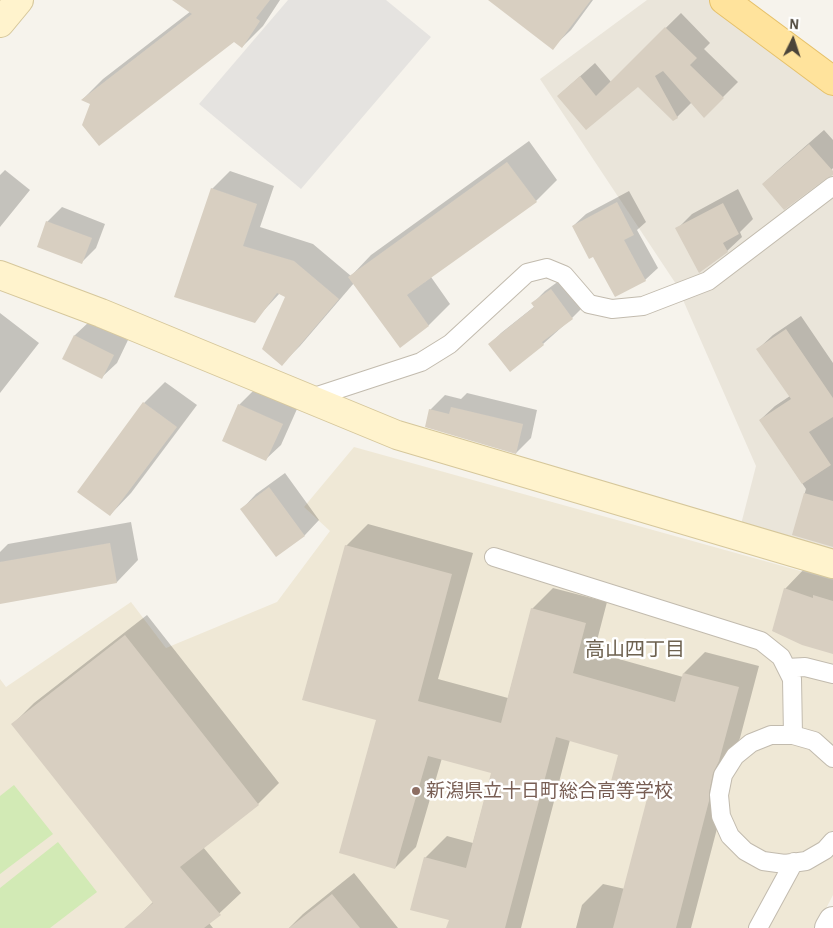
<!DOCTYPE html>
<html>
<head>
<meta charset="utf-8">
<style>
  body { margin:0 }
  #map { position:relative; width:833px; height:928px; overflow:hidden; background:#f6f3ec; font-family:"Alegreya Sans",sans-serif }
  canvas { display:block }
  .north { position:absolute; left:768px; top:15px; width:50px; height:50px; -webkit-text-stroke:4px #fff; paint-order:stroke; rotate:4deg; font-size:14px; font-weight:700; line-height:20px; text-align:center; color:#4b4439 }
  .north::after { content:''; display:block; margin:auto; width:18px; height:22px; background:#4b4439; clip-path:polygon(50% 0,100% 100%,50% 72%,0 100%) }
</style>
</head>
<body>
<div id="map">
<canvas width="833" height="928"></canvas>
<div class="north">N</div>
</div>
<script>
const ctx = document.querySelector('canvas').getContext('2d');
ctx.lineJoin = 'round';
function fill(path, color) {
  ctx.fillStyle = color;
  ctx.fill(path, 'evenodd');
}
function toPath(rows) {
  const path = new Path2D();
  for (const r of rows) {
    path.moveTo(r[0], r[1]);
    for (let i = 2; i < r.length; i += 2) path.lineTo(r[i], r[i + 1]);
  }
  return path;
}
function stroke(path, color, width, dash) {
  ctx.strokeStyle = color;
  ctx.lineWidth = width;
  ctx.lineCap = dash ? 'butt' : 'round';
  ctx.setLineDash(dash || []);
  ctx.stroke(path);
}
function write(font, color, halo, rows, align = 'center') {
  ctx.font = font + ' "Alegreya Sans","Noto Sans JP",sans-serif';
  ctx.lineWidth = 5;
  ctx.setLineDash([]);
  ctx.textBaseline = 'middle';
  ctx.strokeStyle = halo;
  ctx.fillStyle = color;
  for (const [text, x, y, turn = 0] of rows) {
    ctx.save();
    ctx.translate(x, y);
    ctx.rotate((+turn || 0) * Math.PI / 180);
    ctx.textAlign = isNaN(turn) ? turn : align;
    if (halo) ctx.strokeText(text, 0, 0);
    ctx.fillText(text, 0, 0);
    ctx.restore();
  }
}
fill(toPath([
  [647,0,724,0,833,81,833,565,738,536,756,466,676,284,540,79]
]), '#eae5da');
fill(toPath([
  [354,447,833,580,833,895,816,928,0,928,0,679,6,687,131,602,166,648,277,602,330,531,304,507]
]), '#efe8d6');
fill(toPath([
  [14,785,53,834,0,874,0,796],
  [58,842,97,892,50,928,0,928,0,888]
]), '#d2eab5');
fill(toPath([
  [288,0,386,0,431,37,301,189,199,104]
]), '#e5e3e0');
fill(toPath([
  [174,0,280,0,263,26,242,47,234,41,91,104,83,99,103,79,191,11],
  [498,0,593,0,571,30,552,48],
  [681,13,710,43,704,49,738,82,704,116,692,102,677,117,638,85,586,128,558,96,595,63,611,82],
  [824,130,833,140,833,168,822,179,763,184,778,170],
  [529,141,557,180,536,201,431,277,450,304,429,325,401,346,354,283,300,346,282,364,286,296,280,293,254,321,212,189,230,171,274,186,260,227,313,244,351,276,371,255],
  [5,170,30,190,0,227,0,175],
  [738,189,753,219,740,232,742,237,727,251,677,229,692,214],
  [629,191,646,222,637,230,658,268,645,280,594,255,573,226,586,214],
  [62,207,105,224,96,248,81,263,47,222],
  [563,278,584,306,572,318,543,344,490,344,501,333,535,306,533,303,545,291],
  [0,313,39,343,0,393],
  [801,316,833,363,833,545,793,534,806,489,760,420,775,406,790,396,758,349,773,335],
  [90,321,128,340,117,363,102,377,64,358,75,335],
  [165,382,197,405,131,493,110,515,144,403],
  [254,390,297,409,281,445,266,459,239,405],
  [467,393,537,410,531,438,516,453,430,410,445,395,461,399],
  [285,473,319,520,305,535,276,556,242,509,256,494],
  [131,522,138,560,117,582,0,602,0,552,8,544],
  [368,524,473,553,438,679,508,698,532,609,553,588,607,602,594,652,683,677,684,673,705,652,759,666,740,738,734,750,730,779,691,928,576,928,582,905,603,884,625,889,649,794,620,754,570,740,521,928,448,928,450,919,425,858,447,836,473,843,492,772,442,758,416,847,395,868,378,719,346,546],
  [806,567,833,576,833,652,785,589],
  [147,615,279,783,258,804,203,847,241,893,209,923,213,928,143,928,136,919,153,902,13,724,34,703],
  [354,873,398,928,289,928,303,914]
]), '#0003');
fill(toPath([
  [172,0,270,0,256,18,260,21,242,48,234,42,99,146,82,125,90,104,81,100,192,14],
  [488,0,591,0,553,50],
  [665,27,697,58,690,65,724,98,704,118,663,71,655,76,678,118,673,121,638,87,586,130,557,96,580,76,596,96],
  [809,144,833,171,833,175,827,178,784,210,762,184],
  [507,162,537,202,407,295,429,326,400,348,348,277],
  [211,188,257,204,243,246,294,261,339,299,282,366,262,349,285,297,277,293,255,323,174,297],
  [617,202,634,235,624,240,646,281,615,297,593,257,589,259,572,226],
  [723,203,739,234,723,243,728,252,699,273,675,228],
  [46,221,92,238,82,264,37,247],
  [551,289,573,319,542,342,544,345,510,372,488,344,534,307,531,303],
  [786,329,833,398,833,417,809,432,831,465,802,484,759,420,791,399,756,349],
  [74,335,114,355,102,379,62,359],
  [143,402,177,427,110,516,77,492],
  [238,404,283,424,266,461,222,441],
  [451,407,523,424,516,454,425,427,429,409,449,414],
  [269,487,305,536,276,557,240,509],
  [804,493,833,501,833,547,792,535],
  [110,543,117,583,0,604,0,562],
  [345,545,452,574,418,701,501,723,531,608,586,623,573,673,675,702,683,673,739,687,719,761,713,773,709,793,709,801,676,928,613,928,648,795,610,785,618,755,556,737,505,928,446,928,449,920,410,910,424,857,466,868,491,773,428,756,395,869,339,853,376,720,302,700],
  [784,588,813,598,813,595,833,601,833,654,802,645,772,631],
  [125,635,259,805,180,867,221,915,204,928,124,928,153,903,11,724],
  [332,894,360,928,289,928]
]), '#d8cfc1');
const lane = toPath([
  [308,399,421,362,450,344,527,273,547,268,564,275,589,304,612,309,643,306,708,281,833,186],
  [494,557,761,641,781,657,792,679,793,735],
  [787,668,805,667,833,674],
  [833,758,814,741,793,735,771,735,751,743,735,756,723,775,719,795,721,816,730,836,745,851,763,861,785,864,806,861,825,850,833,841],
  [758,928,794,862]
]);
const street = toPath([
  [829,928,833,921]
]);
const secondary = toPath([
  [0,23,19,0],
  [0,275,101,313,397,435,833,564]
]);
const primary = toPath([
  [724,0,833,81]
]);
stroke(lane, '#c2bbae', 20);
stroke(street, '#c2bbae', 30);
stroke(secondary, '#d6c79b', 30);
stroke(primary, '#e6c16a', 30);
stroke(lane, '#fff', 18);
stroke(street, '#fff', 28);
stroke(secondary, '#fff3cd', 28);
stroke(primary, '#ffe39c', 28);
for (const [x, y, r, color] of [
  [416,791,5,"#8d6e63"]
]) {
  const dot = new Path2D();
  dot.arc(x, y, r, 0, 2 * Math.PI);
  ctx.fillStyle = color;
  ctx.fill(dot);
  stroke(dot, '#fff', 2);
}
write('19px', '#785e54', '#fff', [
  ["新潟県立十日町総合高等学校",426,791]
], 'left');
write('20px', '#6e6250', '#fff', [
  ["高山四丁目",635,650]
]);
</script>
</body>
</html>
